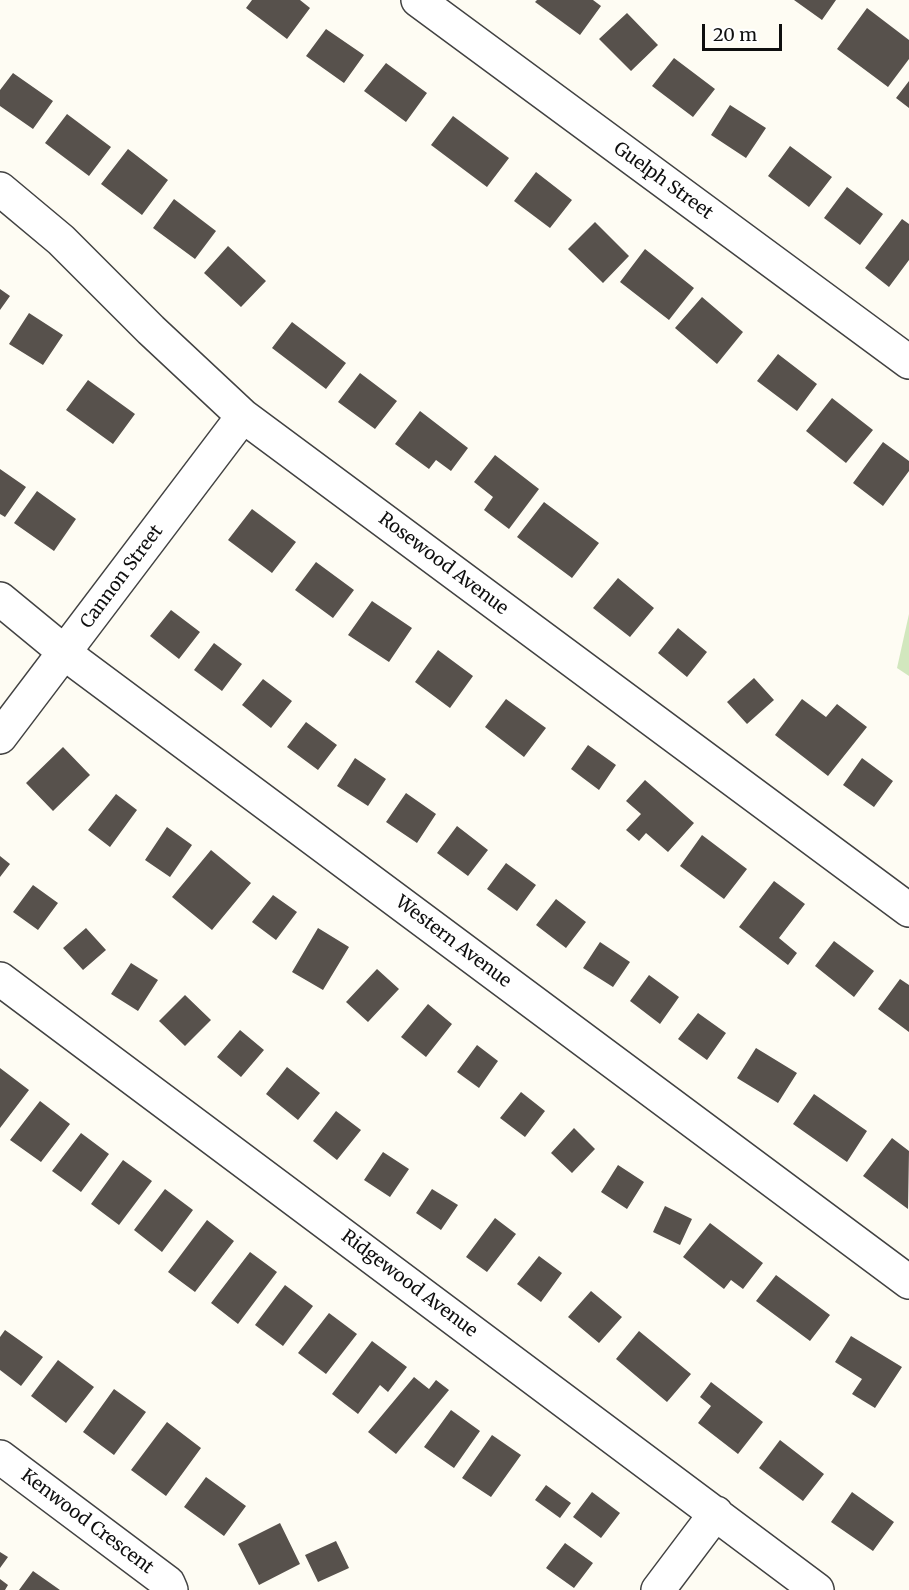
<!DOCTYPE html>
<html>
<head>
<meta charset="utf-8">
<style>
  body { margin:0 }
  #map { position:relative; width:909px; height:1590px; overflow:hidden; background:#fefcf3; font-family:Merriweather,serif }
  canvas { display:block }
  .scale { position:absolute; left:702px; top:24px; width:80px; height:27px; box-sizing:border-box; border:3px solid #0f0f0f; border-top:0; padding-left:8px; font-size:18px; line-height:21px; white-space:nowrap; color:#0f0f0f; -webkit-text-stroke:4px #fff; paint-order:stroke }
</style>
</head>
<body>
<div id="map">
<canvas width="909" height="1590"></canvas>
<div class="scale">20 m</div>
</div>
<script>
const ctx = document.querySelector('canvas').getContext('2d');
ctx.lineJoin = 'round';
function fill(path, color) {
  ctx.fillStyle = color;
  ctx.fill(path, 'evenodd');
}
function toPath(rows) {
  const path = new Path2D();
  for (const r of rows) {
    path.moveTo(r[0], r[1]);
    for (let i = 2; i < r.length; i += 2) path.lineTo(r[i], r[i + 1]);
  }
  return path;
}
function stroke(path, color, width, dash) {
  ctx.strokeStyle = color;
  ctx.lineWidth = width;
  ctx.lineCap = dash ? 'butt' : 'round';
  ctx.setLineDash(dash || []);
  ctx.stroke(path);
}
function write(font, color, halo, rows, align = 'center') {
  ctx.font = font + ' Merriweather,serif';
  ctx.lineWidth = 6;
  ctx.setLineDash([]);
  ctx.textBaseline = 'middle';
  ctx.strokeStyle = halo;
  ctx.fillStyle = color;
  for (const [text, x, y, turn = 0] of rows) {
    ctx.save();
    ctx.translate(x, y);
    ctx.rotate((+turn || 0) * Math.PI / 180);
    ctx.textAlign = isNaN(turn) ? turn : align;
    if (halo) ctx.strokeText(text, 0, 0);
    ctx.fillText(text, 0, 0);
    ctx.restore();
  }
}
fill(toPath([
  [909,614,909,676,897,668]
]), '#d2e7be');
fill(toPath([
  [252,0,300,0,310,8,287,39,246,8],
  [537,0,593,0,601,6,580,35,535,2],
  [794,0,836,0,822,20],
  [867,8,909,40,909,59,888,87,837,49],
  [627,13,658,45,631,71,599,39],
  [326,29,364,55,344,83,306,56],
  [674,58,715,89,693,117,652,86],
  [386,63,427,93,406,122,364,91],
  [13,73,53,101,33,129,0,106,0,90],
  [909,81,909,108,896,98],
  [730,105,766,128,746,158,711,135],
  [67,114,111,147,89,176,45,143],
  [453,116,509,158,487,187,431,145],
  [790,146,832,177,809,207,768,176],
  [128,149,168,180,142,215,101,184],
  [536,172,572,200,550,228,514,201],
  [847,187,883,214,860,245,824,218],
  [174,199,216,231,195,259,153,228],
  [902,219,909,224,909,260,889,287,865,268],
  [595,222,629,256,603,283,568,249],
  [228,246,266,281,241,307,204,273],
  [645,249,694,288,669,320,620,282],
  [0,289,10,296,0,310],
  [702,297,743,332,717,364,675,328],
  [29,313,63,335,43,365,9,344],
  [292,322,346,363,326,389,272,348],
  [778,354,817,384,797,411,757,381],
  [360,373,397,401,375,429,338,402],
  [88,380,135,414,113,444,66,410],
  [832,398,873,430,846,463,806,431],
  [420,411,468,448,451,471,436,460,429,469,395,444],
  [883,442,909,461,909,471,883,506,853,483],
  [495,455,539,489,509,529,484,510,493,497,474,482],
  [0,469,26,487,5,517,0,514],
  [37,491,76,519,54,551,14,523],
  [544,502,599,543,572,578,517,537],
  [252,509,296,542,272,573,228,540],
  [316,562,354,590,333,618,295,590],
  [618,578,654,608,630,637,593,608],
  [372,601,412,628,389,662,348,635],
  [171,610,200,632,179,659,150,636],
  [678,628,707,652,687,677,658,653],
  [214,643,242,664,222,691,194,670],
  [438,650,473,676,450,708,415,682],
  [754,678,774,700,747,724,727,702],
  [263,679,292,701,271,728,242,705],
  [506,699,546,728,524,757,485,727],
  [802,699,826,717,837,704,867,727,828,776,775,735],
  [306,722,337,745,318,770,287,747],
  [588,745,616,765,599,790,571,769],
  [63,747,90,775,53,811,26,783],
  [355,758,386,779,368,806,337,786],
  [862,758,893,781,874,807,843,785],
  [645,780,694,823,668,852,646,833,639,841,626,830,641,814,626,801],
  [406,793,436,814,417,843,386,822],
  [116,794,137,810,110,847,88,830],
  [457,826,488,850,468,876,437,853],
  [167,827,192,845,170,877,145,860],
  [702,835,747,869,724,899,680,866],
  [211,850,251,883,212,930,172,897],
  [0,856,10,864,0,877],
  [506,863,536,885,517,911,487,889],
  [774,881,805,904,779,938,797,953,788,965,739,927],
  [33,885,58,903,38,930,13,912],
  [273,895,297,912,276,940,252,922],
  [556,899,586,922,566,948,536,925],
  [86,928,106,950,83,970,63,948],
  [318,928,349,947,323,990,292,972],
  [834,941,874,971,854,997,815,966],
  [600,942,630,962,613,987,583,968],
  [131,963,158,980,138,1011,111,994],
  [377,969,399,989,368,1022,346,1002],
  [649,975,679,997,660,1024,630,1001],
  [900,979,909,985,909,1032,878,1009],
  [185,995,211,1020,185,1046,159,1021],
  [428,1004,452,1024,426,1057,401,1037],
  [698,1013,726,1033,707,1060,678,1039],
  [240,1030,264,1050,241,1077,217,1057],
  [477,1045,498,1061,479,1088,457,1072],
  [756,1048,797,1073,778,1103,737,1078],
  [287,1067,320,1093,298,1120,266,1094],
  [0,1068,29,1090,0,1128],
  [521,1092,545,1111,525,1137,500,1118],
  [814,1094,867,1131,847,1162,793,1124],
  [40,1101,70,1124,41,1162,10,1140],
  [336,1111,361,1130,337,1160,313,1141],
  [574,1128,595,1149,572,1173,551,1153],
  [81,1133,109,1154,81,1192,52,1171],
  [892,1138,909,1151,908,1209,863,1176],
  [383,1152,409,1169,390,1197,364,1180],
  [123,1160,152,1181,119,1225,91,1204],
  [618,1165,644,1182,627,1209,601,1192],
  [165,1189,193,1210,162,1252,134,1230],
  [432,1189,458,1205,441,1230,416,1213],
  [665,1206,692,1219,680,1245,653,1232],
  [495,1218,516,1234,487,1272,466,1257],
  [207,1220,234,1241,195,1292,168,1272],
  [710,1223,763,1263,743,1289,731,1280,724,1289,683,1257],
  [250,1252,277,1272,238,1324,211,1303],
  [539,1256,562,1273,541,1302,517,1284],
  [776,1275,830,1315,810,1341,756,1301],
  [285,1285,313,1306,283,1346,255,1325],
  [591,1291,622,1317,599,1343,568,1317],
  [329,1313,357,1334,326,1374,298,1353],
  [5,1330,43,1357,21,1386,0,1370,0,1337],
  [639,1331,691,1374,667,1402,616,1359],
  [851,1336,902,1367,875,1408,852,1394,862,1379,835,1362],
  [372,1341,407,1367,388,1392,380,1385,358,1414,332,1394],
  [58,1360,94,1387,66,1423,31,1396],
  [414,1377,429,1389,436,1380,449,1390,396,1454,368,1432],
  [711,1382,763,1422,738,1454,698,1423,711,1406,700,1397],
  [114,1389,146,1412,114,1455,83,1432],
  [451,1410,480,1431,454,1468,424,1447],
  [167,1422,201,1448,166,1496,131,1470],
  [492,1435,521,1455,491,1497,462,1478],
  [780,1440,824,1474,803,1501,759,1468],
  [206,1477,246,1506,224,1536,184,1507],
  [546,1485,571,1503,560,1518,535,1500],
  [592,1492,620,1513,601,1538,573,1517],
  [852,1492,894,1522,873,1551,831,1522],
  [280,1523,300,1564,259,1585,238,1544],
  [336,1541,349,1568,318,1582,305,1555],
  [565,1543,593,1563,574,1588,546,1568],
  [0,1552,8,1557,0,1568],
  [33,1571,60,1590,19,1590],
  [0,1579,8,1585,5,1590,0,1590]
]), '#57514c');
const minor = toPath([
  [418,0,909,362],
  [0,189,61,240,151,330,243,416,909,910],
  [0,599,79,664,909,1282],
  [0,737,243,416],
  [0,979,817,1590],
  [0,1457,168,1583,171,1590],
  [658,1590,716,1513]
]);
stroke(minor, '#424242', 36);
stroke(minor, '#fff', 33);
write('18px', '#0f0f0f', '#fff', [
  ["Guelph Street",663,181,36],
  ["Rosewood Avenue",443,564,37],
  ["Cannon Street",122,577,-53],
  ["Western Avenue",453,942,37],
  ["Ridgewood Avenue",409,1284,37],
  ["Kenwood Crescent",87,1522,37]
]);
</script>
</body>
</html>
